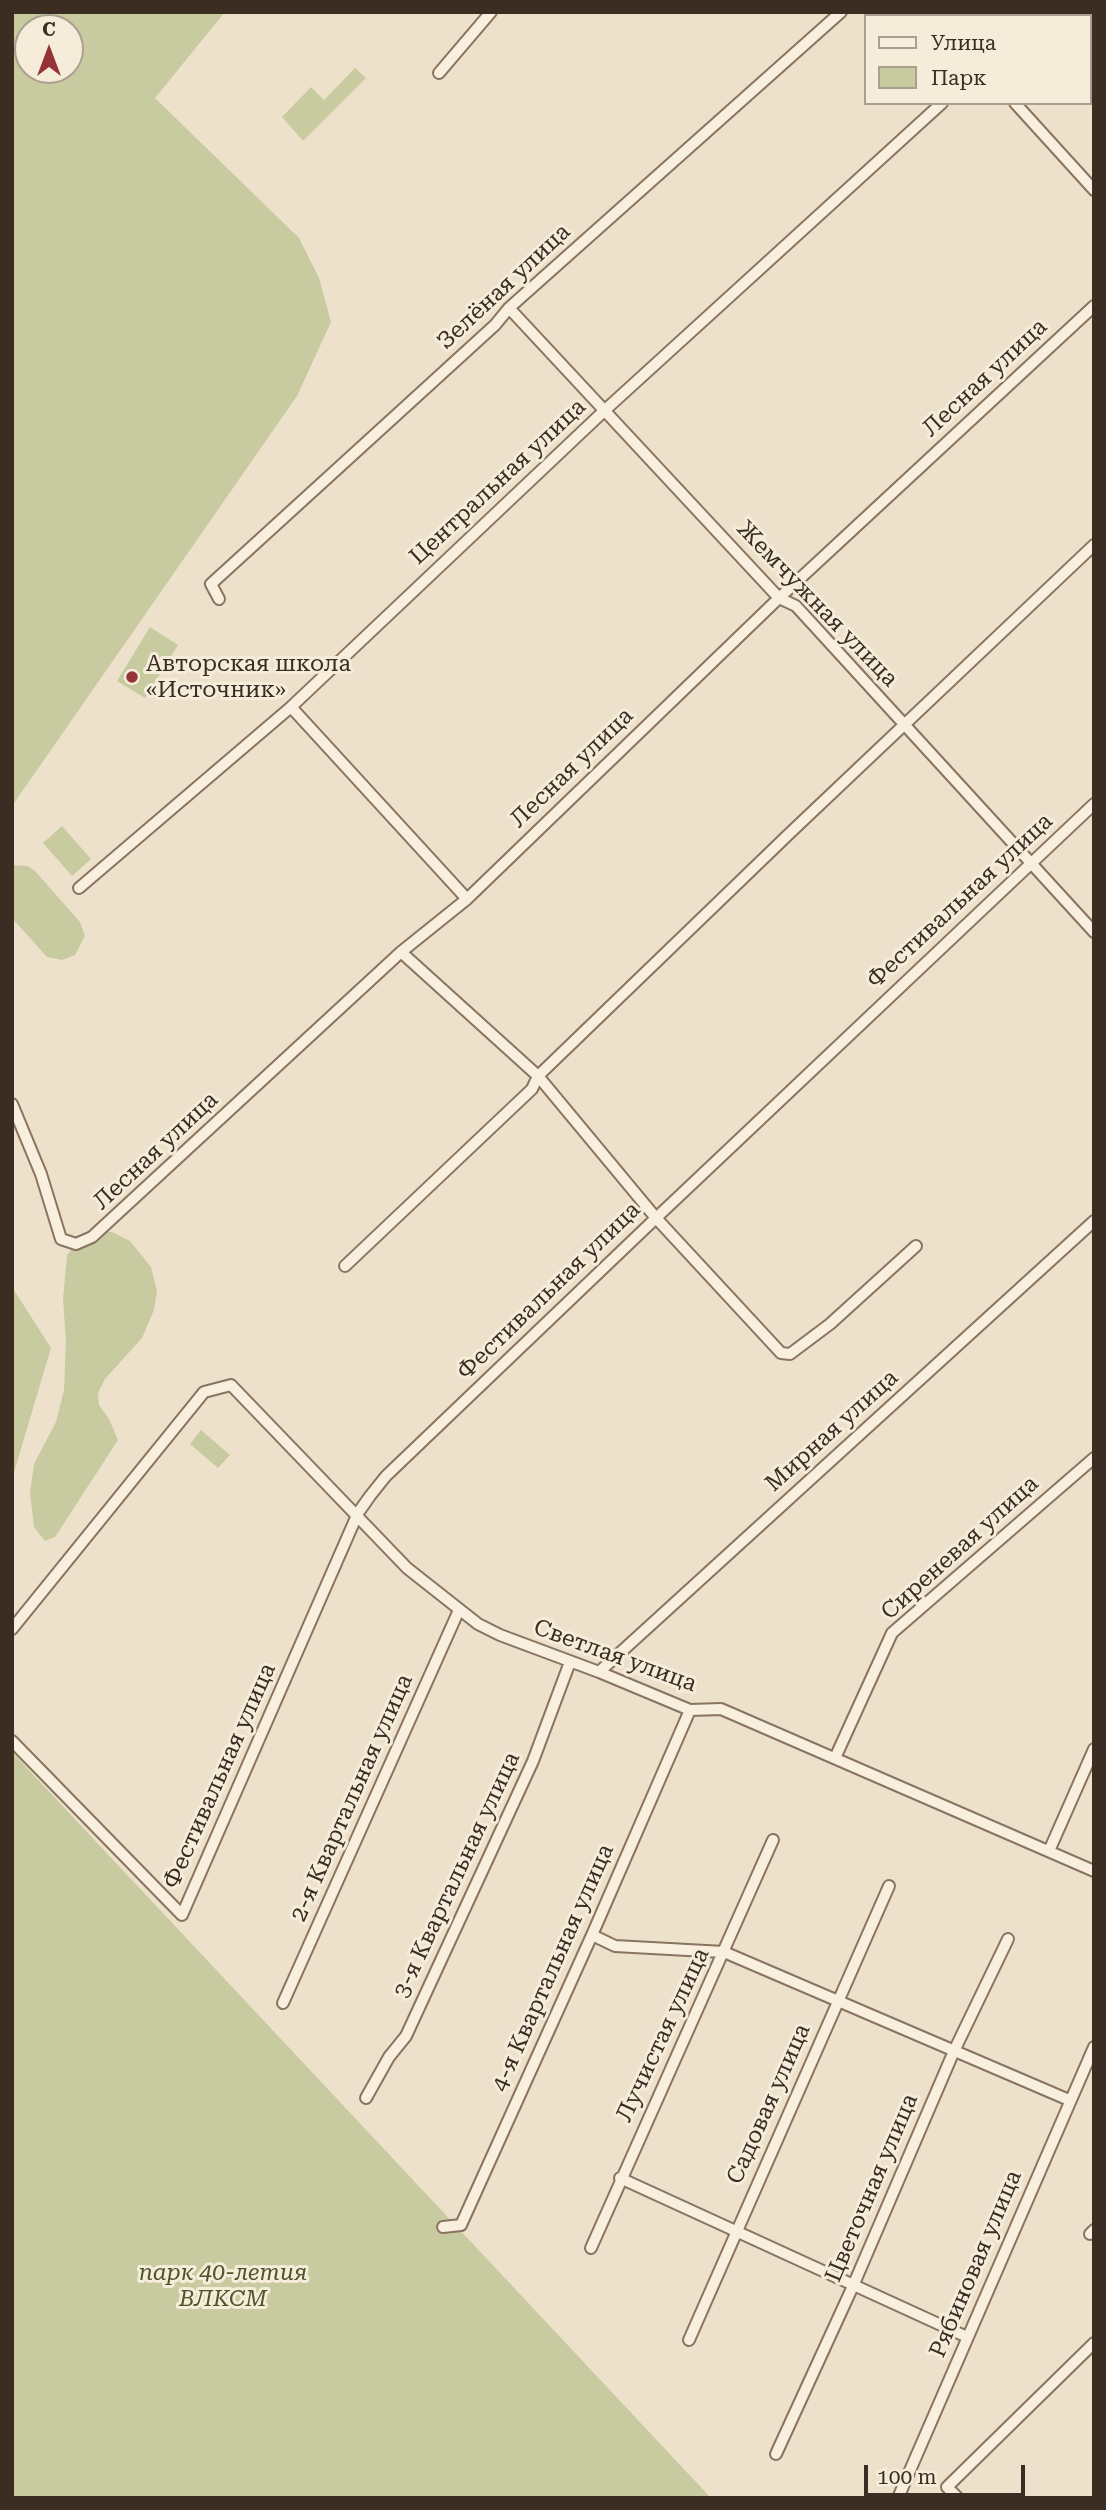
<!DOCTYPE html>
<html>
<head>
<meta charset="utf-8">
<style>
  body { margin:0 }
  #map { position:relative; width:1106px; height:2510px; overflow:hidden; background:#ede1cb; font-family:"Roboto Serif",serif }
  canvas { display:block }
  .frame { position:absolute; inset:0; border:14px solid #3b2d22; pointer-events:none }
  .legend { position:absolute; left:864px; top:14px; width:228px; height:91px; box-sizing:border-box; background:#f5ecda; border:2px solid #aba090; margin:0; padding:9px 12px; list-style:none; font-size:21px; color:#3b2d22 }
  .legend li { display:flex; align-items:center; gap:14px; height:35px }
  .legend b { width:35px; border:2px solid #aba090 }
  .north { position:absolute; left:14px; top:14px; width:70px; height:70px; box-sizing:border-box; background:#f5ecda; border:2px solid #aba090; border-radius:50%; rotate:0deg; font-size:19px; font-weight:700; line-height:28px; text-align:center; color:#3b2d22 }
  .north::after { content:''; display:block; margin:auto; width:24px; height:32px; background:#953337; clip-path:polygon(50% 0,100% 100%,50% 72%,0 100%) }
  .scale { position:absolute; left:864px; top:2465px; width:161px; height:32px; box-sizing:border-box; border:4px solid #3b2d22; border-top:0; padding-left:9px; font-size:21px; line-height:24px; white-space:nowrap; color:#3b2d22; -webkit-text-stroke:5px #f5ecda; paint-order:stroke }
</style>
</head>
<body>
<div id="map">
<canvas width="1106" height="2510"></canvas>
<div class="frame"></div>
<ul class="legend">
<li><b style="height:9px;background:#f8efde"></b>Улица</li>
<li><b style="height:19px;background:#c8cb9f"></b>Парк</li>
</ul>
<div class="north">С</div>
<div class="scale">100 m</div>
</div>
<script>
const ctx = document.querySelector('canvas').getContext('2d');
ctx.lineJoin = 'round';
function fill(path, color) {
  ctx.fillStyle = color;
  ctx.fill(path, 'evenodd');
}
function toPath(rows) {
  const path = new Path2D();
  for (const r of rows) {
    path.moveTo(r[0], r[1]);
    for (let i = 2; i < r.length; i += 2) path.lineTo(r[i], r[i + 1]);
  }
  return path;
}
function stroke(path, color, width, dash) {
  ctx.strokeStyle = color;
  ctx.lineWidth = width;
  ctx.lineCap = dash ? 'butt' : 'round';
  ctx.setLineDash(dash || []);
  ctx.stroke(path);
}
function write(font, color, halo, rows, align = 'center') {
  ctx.font = font + ' "Roboto Serif",serif';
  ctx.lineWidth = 6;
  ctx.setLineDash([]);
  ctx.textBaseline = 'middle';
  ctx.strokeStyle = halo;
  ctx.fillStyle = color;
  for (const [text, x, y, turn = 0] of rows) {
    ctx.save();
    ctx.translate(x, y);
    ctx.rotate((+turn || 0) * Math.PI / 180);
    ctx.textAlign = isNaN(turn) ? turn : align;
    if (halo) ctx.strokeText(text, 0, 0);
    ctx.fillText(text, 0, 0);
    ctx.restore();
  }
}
fill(toPath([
  [12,12,225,12,155,98,299,238,319,278,331,322,297,396,12,806],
  [70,28,70,70,28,70,28,28],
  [355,68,366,78,303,141,282,117,311,87,324,100],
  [150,627,178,645,145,698,117,681],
  [62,826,91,859,72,876,43,843],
  [12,865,28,866,35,871,80,922,85,936,75,955,62,960,47,957,12,918],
  [102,1232,112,1232,130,1241,151,1267,157,1291,154,1310,142,1338,105,1379,98,1393,99,1405,109,1419,118,1440,55,1537,45,1541,34,1527,30,1493,34,1464,56,1422,64,1390,66,1341,63,1299,67,1255,78,1241],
  [12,1287,51,1348,12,1479],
  [201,1430,230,1455,218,1468,190,1444],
  [12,1752,711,2498,12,2498]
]), '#c8cb9f');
const street = toPath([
  [933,12,936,16],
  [1038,16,1042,12],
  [439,73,491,12],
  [1015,103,1094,190],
  [509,308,779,598,796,606,1094,932],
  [219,599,211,584,495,325,509,308,841,12],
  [291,707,467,899],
  [79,888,291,707,604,411,942,103],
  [401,952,538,1076,656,1218,781,1353,790,1354,830,1324,916,1246],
  [12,1104,41,1174,61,1239,76,1244,92,1237,401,952,467,899,779,598,1094,306],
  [345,1266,532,1089,538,1076,791,832,1094,545],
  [12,1629,204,1392,231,1385,407,1568,478,1624,500,1635,599,1672,690,1710,721,1709,1094,1871],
  [599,1672,1094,1221],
  [12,1741,182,1915,358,1513,370,1496,386,1476,656,1218,1094,804],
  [835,1758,892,1633,1094,1458],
  [1049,1851,1094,1749],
  [592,1935,615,1946,724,1952,1069,2100],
  [283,2003,459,1610],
  [366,2098,389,2057,406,2036,533,1761,570,1662],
  [620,2178,967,2337],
  [443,2227,461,2225,592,1935,690,1710],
  [1090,2234,1094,2230],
  [591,2248,773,1840],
  [689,2340,889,1886],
  [776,2454,853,2286,954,2051,1008,1939],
  [898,2498,1094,2047],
  [958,2498,947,2487,1094,2343]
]);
stroke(street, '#897460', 14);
stroke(street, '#f8efde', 10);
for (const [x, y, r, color] of [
  [132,677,7,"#953337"]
]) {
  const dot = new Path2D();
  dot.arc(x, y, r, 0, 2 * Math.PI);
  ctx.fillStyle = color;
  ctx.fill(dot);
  stroke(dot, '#f5ecda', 2.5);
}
write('23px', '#3b2d22', '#f5ecda', [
  ["Зелёная улица",504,287,-43],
  ["Лесная улица",985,378,-43],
  ["Центральная улица",498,482,-43],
  ["Жемчужная улица",817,604,46],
  ["Лесная улица",572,768,-44],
  ["Фестивальная улица",960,901,-43],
  ["Лесная улица",156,1151,-43],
  ["Фестивальная улица",549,1291,-44],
  ["Мирная улица",832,1431,-42],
  ["Сиреневая улица",960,1548,-42],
  ["Светлая улица",615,1656,20],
  ["Фестивальная улица",220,1776,-66],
  ["2-я Квартальная улица",352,1798,-66],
  ["3-я Квартальная улица",457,1875,-65],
  ["4-я Квартальная улица",553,1968,-66],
  ["Лучистая улица",663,2035,-65],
  ["Садовая улица",769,2104,-66],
  ["Цветочная улица",872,2188,-67],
  ["Рябиновая улица",976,2264,-67]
]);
write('23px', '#3b2d22', '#f5ecda', [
  ["Авторская школа",146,664],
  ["«Источник»",146,690]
], 'left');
write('italic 23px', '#4d562a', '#f5ecda', [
  ["парк 40-летия",223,2273],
  ["ВЛКСМ",223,2299]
]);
</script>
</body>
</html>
